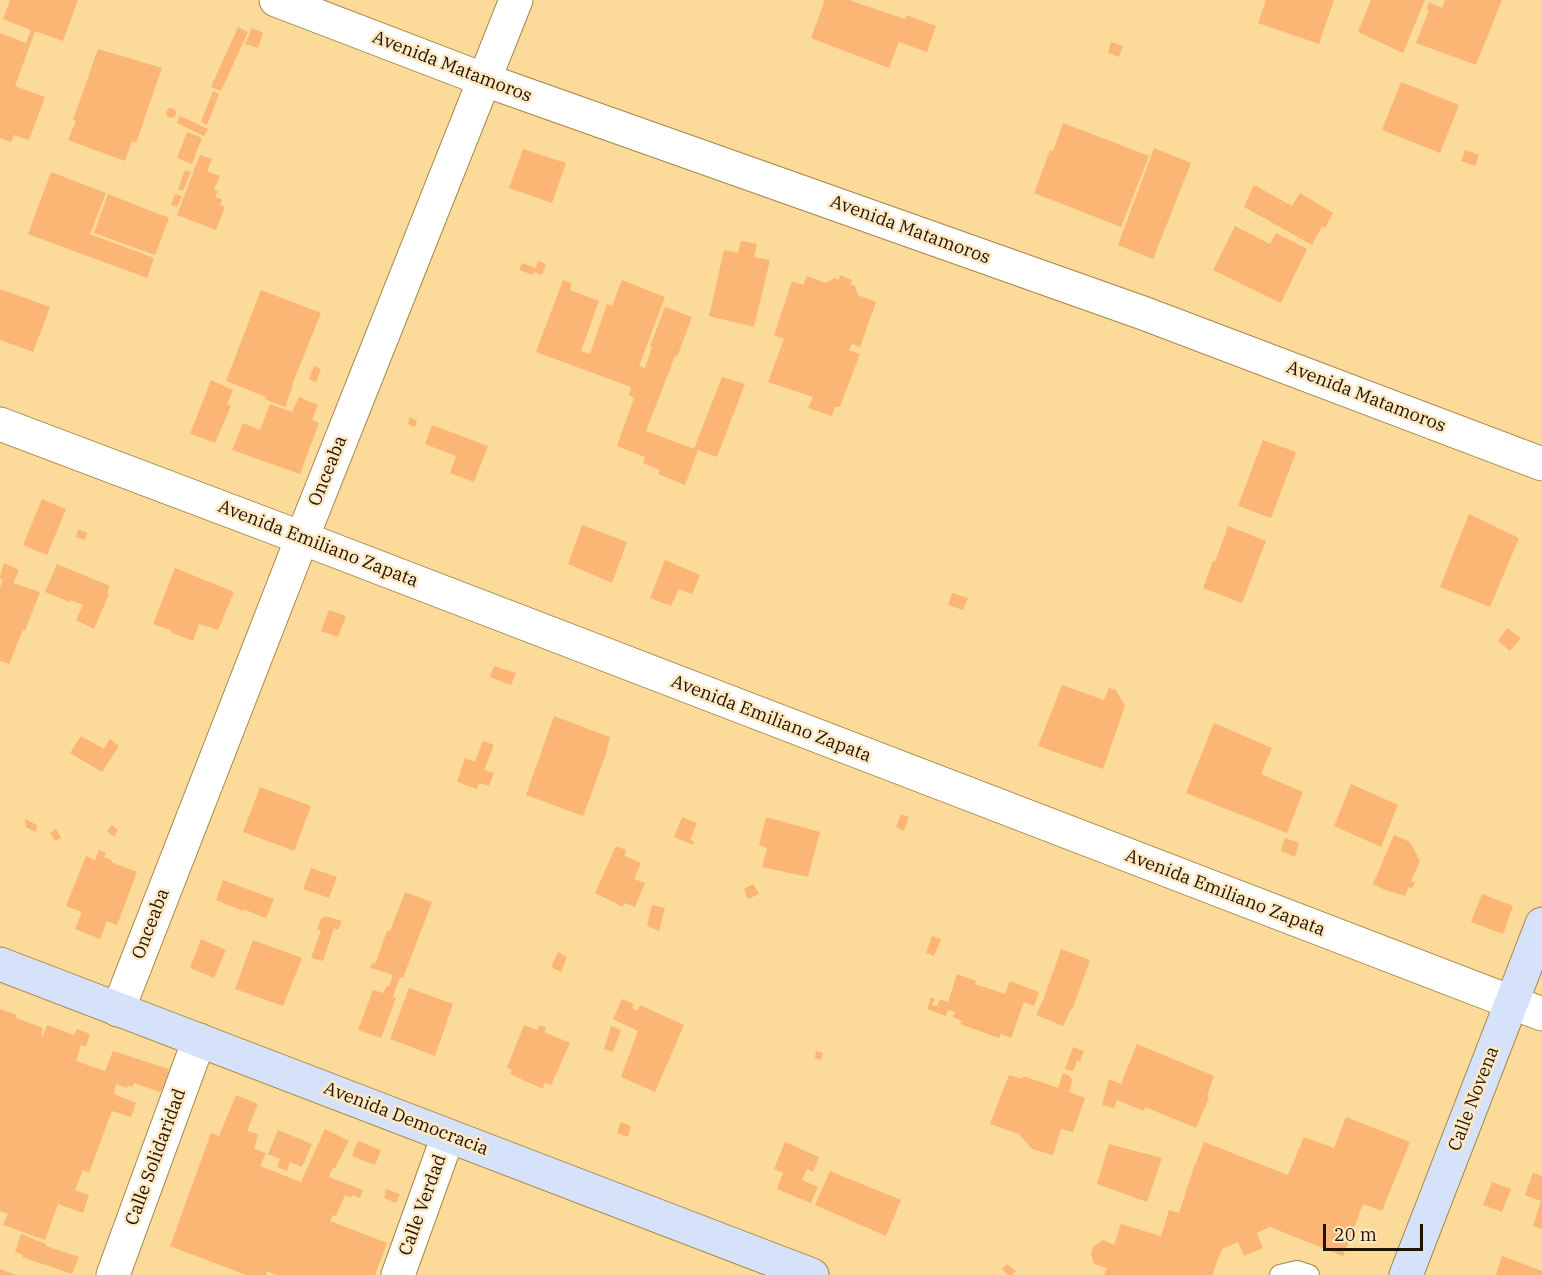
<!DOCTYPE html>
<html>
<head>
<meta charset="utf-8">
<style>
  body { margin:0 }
  #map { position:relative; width:1542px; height:1275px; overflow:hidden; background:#fcda9a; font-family:"IBM Plex Serif",serif }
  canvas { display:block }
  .scale { position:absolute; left:1323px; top:1224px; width:100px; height:27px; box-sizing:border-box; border:3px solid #201400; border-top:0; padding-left:8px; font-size:18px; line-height:21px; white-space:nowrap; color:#201400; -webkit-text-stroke:4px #fee9c4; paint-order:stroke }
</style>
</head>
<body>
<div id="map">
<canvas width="1542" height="1275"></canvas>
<div class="scale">20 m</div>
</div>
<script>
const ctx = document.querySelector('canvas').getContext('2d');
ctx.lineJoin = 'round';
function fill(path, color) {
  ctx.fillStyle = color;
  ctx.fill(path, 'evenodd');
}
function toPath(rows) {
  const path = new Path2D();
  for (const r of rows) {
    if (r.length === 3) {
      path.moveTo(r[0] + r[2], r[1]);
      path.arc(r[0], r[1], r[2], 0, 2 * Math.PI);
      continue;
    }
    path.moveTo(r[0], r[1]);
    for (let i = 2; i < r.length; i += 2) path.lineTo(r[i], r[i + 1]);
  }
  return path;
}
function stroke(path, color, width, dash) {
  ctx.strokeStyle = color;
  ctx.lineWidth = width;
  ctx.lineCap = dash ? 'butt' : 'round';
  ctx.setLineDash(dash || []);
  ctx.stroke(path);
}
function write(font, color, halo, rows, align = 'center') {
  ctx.font = font + ' "IBM Plex Serif",serif';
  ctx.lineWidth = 5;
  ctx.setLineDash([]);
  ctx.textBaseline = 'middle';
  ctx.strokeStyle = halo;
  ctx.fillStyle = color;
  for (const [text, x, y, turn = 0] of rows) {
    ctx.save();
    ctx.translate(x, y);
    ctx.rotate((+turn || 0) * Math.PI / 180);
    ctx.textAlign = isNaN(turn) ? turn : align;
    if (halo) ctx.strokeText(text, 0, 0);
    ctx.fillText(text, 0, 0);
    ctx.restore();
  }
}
fill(toPath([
  [10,0,78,0,63,41,35,31,15,86,45,97,29,140,14,135,11,142,0,138,0,33,26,43,31,30,3,19],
  [825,0,849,0,905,19,906,15,936,26,927,52,899,42,889,68,811,38],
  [1266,0,1334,0,1319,44,1258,23],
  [1371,0,1425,0,1403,53,1358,32],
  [1445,0,1502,0,1476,65,1416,43,1429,10,1427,9,1429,2,1442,8],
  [238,27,248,32,221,91,211,87],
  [252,28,263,33,258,48,245,44],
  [1111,42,1123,46,1119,57,1108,53],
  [98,49,162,68,136,143,132,141,125,161,68,140,76,121,73,120],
  [1401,82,1459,105,1440,153,1382,130],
  [213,91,219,94,207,125,201,122],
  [171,113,5],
  [180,116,208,129,204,136,177,123],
  [1063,123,1149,156,1121,227,1034,193,1050,150,1053,151],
  [187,132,202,138,192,164,177,158],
  [1154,148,1191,163,1153,259,1118,245],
  [523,149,566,163,552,203,509,188],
  [1465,150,1479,155,1475,166,1461,161],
  [200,155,212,159,207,171,220,176,214,190,218,191,215,197,222,199,220,205,225,207,216,230,177,215,193,173,195,173,193,172],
  [185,170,191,172,183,191,178,189],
  [51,172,106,193,90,234,154,258,147,278,28,234],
  [1254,185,1292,206,1300,193,1333,213,1325,228,1322,226,1312,245,1244,207],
  [108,194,169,218,155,255,94,233],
  [175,194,182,196,177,207,171,205],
  [1235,226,1270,244,1276,233,1307,249,1281,303,1213,270],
  [741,241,757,244,754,257,770,260,754,327,709,316,724,250,738,253],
  [538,261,546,264,542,275,534,272,533,275,519,270,522,263,536,268],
  [840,275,852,280,851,285,855,286,858,295,876,302,860,347,852,344,849,350,860,354,840,407,835,407,832,416,808,408,813,397,768,382,784,339,774,335,792,281,803,285,807,276,826,283,834,278,839,280],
  [563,280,572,283,570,290,599,301,581,351,590,354,607,304,612,306,622,280,665,297,639,366,645,368,652,347,650,346,665,307,692,317,677,357,675,356,646,431,694,449,722,377,745,384,717,457,698,450,685,485,658,474,660,470,643,463,645,457,617,446,634,398,629,395,631,387,536,352],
  [0,289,50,307,33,352,0,340],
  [261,290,321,313,292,385,293,386,285,407,265,399,266,397,226,381],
  [314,366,321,369,316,382,309,379],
  [211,380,233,390,227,404,231,406,215,443,190,434],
  [299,397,318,405,312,420,319,423,300,474,232,450,243,423,260,430,270,404,292,412],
  [410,417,417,421,415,427,408,424],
  [432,425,488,446,474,482,450,473,456,456,425,444],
  [1263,440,1296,452,1271,518,1238,506],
  [42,499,66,509,47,555,23,545],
  [1469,514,1519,538,1490,607,1440,587],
  [582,525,627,542,612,583,568,564],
  [1228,526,1266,541,1242,603,1203,588,1213,561,1215,562],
  [78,529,87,533,85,540,76,537],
  [665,560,700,575,692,594,679,589,671,606,650,598],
  [4,563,19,570,13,583,40,592,26,628,25,631,23,630,9,664,0,661,0,587,3,580,0,578,0,577],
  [57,564,110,586,107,593,109,594,94,629,76,620,83,605,70,600,70,602,45,592],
  [175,568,234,592,218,630,199,624,193,641,170,632,171,630,153,624],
  [952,593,968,598,963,610,948,605],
  [329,610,346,616,338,637,321,631],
  [1507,628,1521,638,1510,651,1498,641],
  [494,666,516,673,511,685,490,677],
  [1062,685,1104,700,1109,688,1116,690,1125,706,1103,769,1038,746],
  [554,716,610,737,605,757,583,816,526,795],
  [1214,723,1272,748,1261,774,1303,792,1287,833,1186,793],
  [81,736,104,749,110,739,119,746,102,772,70,753],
  [483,741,494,745,484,770,494,773,489,786,479,783,477,789,457,782,465,758,475,762],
  [1351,784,1398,805,1381,847,1334,826],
  [260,787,311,806,294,851,243,832],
  [901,814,909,817,904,831,896,827],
  [682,817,697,823,690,840,694,841,693,845,674,837],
  [766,817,820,832,808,877,762,867,767,848,759,845],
  [25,819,37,825,36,832,26,827],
  [112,825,118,830,114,837,107,831],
  [56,829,61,838,55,841,50,833],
  [1394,835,1410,842,1420,861,1411,881,1415,882,1412,889,1409,887,1405,896,1385,890,1373,884],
  [1285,838,1299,843,1295,857,1281,851],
  [616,846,626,850,625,856,641,863,634,879,645,883,635,907,624,903,623,907,595,893],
  [99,850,106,853,104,857,112,860,111,862,137,872,117,925,107,921,100,939,75,929,82,912,66,906,86,856,95,860],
  [311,868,337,877,329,898,303,889],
  [223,880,274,899,266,918,243,909,243,911,216,900],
  [753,884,759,894,748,899,744,889],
  [405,892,432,902,403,978,400,977,393,997,396,998,381,1038,358,1030,373,990,383,993,387,986,389,986,393,975,371,968,372,963,375,964,387,931,390,931],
  [1482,894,1513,906,1503,934,1471,922],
  [652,905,665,908,659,931,647,926],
  [325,916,342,921,338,930,334,928,323,961,311,958,321,930,317,929,322,917,324,918],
  [932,936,941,939,934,956,926,953],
  [201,939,226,950,214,978,190,968],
  [253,940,302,958,283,1006,235,989],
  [1061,949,1090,960,1072,1010,1071,1009,1063,1026,1036,1015,1044,998],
  [558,952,567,957,561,972,551,967],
  [957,974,976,981,975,984,1005,994,1010,981,1039,992,1034,1006,1024,1002,1011,1038,1001,1034,999,1038,960,1024,962,1021,953,1017,955,1012,948,1010,946,1016,927,1009,931,997,935,999,932,1005,937,1006,940,999,948,1002],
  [409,988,453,1004,435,1056,390,1039],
  [622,999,634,1004,632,1008,637,1011,640,1005,684,1025,655,1092,621,1077,638,1031,613,1019],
  [0,1009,17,1015,16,1018,43,1028,41,1035,43,1036,47,1025,74,1035,77,1029,90,1034,86,1047,81,1045,76,1061,105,1071,113,1051,169,1069,163,1091,161,1090,160,1092,134,1083,132,1087,128,1085,127,1088,116,1084,114,1094,136,1103,131,1117,112,1111,89,1173,83,1170,75,1190,89,1195,83,1213,58,1204,45,1240,3,1225,8,1214,0,1211],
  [524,1025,537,1030,540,1025,546,1028,544,1032,570,1043,551,1085,544,1083,543,1089,510,1074,512,1070,507,1068],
  [611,1026,621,1030,613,1052,604,1049],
  [1137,1044,1214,1076,1207,1096,1209,1098,1196,1128,1145,1107,1144,1111,1117,1100,1114,1108,1102,1105,1109,1079,1121,1084],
  [1073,1047,1084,1051,1080,1061,1077,1060,1074,1071,1065,1069],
  [816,1051,823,1053,821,1060,815,1058],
  [1063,1073,1070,1076,1070,1078,1073,1079,1069,1092,1085,1098,1073,1132,1061,1129,1053,1155,1032,1149,1019,1134,990,1124,1009,1075,1023,1079,1023,1076,1058,1088],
  [236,1095,258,1104,247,1131,258,1134,254,1149,266,1153,260,1166,301,1182,325,1129,349,1141,335,1168,333,1168,329,1177,363,1190,360,1198,352,1195,351,1198,345,1195,336,1216,333,1215,330,1221,387,1243,375,1275,276,1275,267,1271,266,1275,246,1275,170,1246,211,1133,219,1136],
  [1346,1117,1410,1142,1382,1211,1363,1204,1343,1256,1270,1227,1257,1233,1263,1248,1244,1256,1238,1242,1222,1249,1212,1275,1104,1275,1107,1268,1094,1264,1091,1254,1093,1247,1103,1240,1114,1245,1121,1224,1161,1236,1169,1210,1179,1213,1193,1170,1204,1142,1288,1175,1304,1137,1334,1148],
  [621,1122,631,1126,628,1137,617,1133],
  [278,1130,312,1144,302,1167,290,1162,287,1171,277,1167,280,1159,268,1154],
  [358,1141,381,1150,375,1165,352,1156],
  [785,1142,819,1157,813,1172,807,1169,802,1180,818,1187,811,1203,777,1189,783,1173,774,1169],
  [1109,1144,1162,1158,1147,1202,1097,1184],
  [830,1171,901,1200,886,1236,815,1205],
  [1533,1173,1542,1176,1542,1229,1533,1226,1541,1201,1525,1195],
  [1492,1182,1511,1189,1502,1212,1483,1205],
  [386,1189,400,1194,396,1203,384,1198],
  [21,1234,46,1244,46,1246,79,1257,72,1274,22,1257,23,1255,15,1252],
  [1502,1256,1542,1271,1542,1275,1496,1275],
  [1007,1264,1016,1271,1012,1275,1008,1275,1002,1269],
  [0,1269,16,1275,0,1275]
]), '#fbb575');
const lane = toPath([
  [1280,1275,1297,1271,1309,1275]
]);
const street = toPath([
  [276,0,485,80,1143,313,1542,464],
  [0,424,302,538,1542,1014],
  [118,1010,302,538,516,0],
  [113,1275,199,1040],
  [398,1275,448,1136]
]);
const secondary = toPath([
  [0,964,812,1275],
  [1406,1275,1542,924]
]);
stroke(lane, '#a58647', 22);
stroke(street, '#a58647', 35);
stroke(secondary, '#a58647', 35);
stroke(lane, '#fff', 20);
stroke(street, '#fff', 33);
stroke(secondary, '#d6e2f9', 33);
write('18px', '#201400', '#fee9c4', [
  ["Avenida Matamoros",452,67,21],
  ["Avenida Matamoros",910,230,20],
  ["Avenida Matamoros",1366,397,21],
  ["Onceaba",328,471,-68],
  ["Avenida Emiliano Zapata",318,544,21],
  ["Avenida Emiliano Zapata",771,719,21],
  ["Avenida Emiliano Zapata",1225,893,21],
  ["Onceaba",151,924,-69],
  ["Calle Novena",1474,1099,-69],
  ["Avenida Democracia",406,1119,21],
  ["Calle Solidaridad",156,1157,-70],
  ["Calle Verdad",423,1205,-70]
]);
</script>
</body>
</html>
